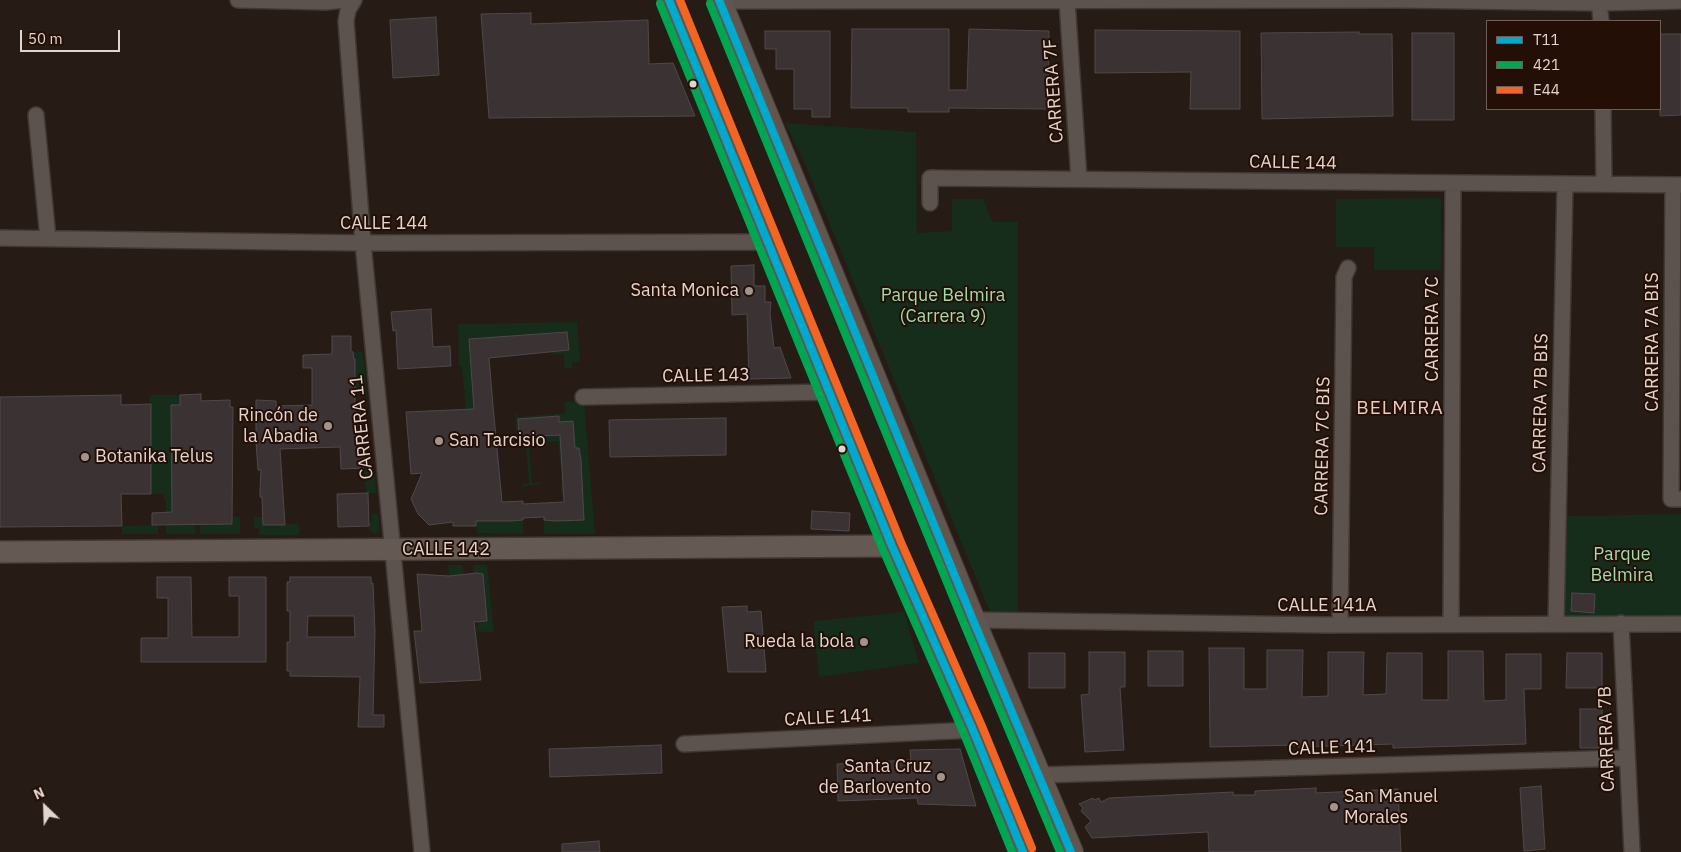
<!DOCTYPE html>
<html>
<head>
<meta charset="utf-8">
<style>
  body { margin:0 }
  #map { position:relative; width:1681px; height:852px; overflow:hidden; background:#261b15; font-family:"IBM Plex Sans",sans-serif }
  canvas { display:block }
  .legend { position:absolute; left:1486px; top:20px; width:175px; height:90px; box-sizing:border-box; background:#230f06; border:1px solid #705e56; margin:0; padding:6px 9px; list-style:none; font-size:15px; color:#e3d4cd }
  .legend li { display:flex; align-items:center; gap:10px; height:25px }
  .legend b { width:25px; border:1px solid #705e56 }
  .north { position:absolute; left:20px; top:782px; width:50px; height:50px; -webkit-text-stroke:4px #230f06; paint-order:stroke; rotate:336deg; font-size:14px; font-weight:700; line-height:20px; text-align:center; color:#e3d4cd }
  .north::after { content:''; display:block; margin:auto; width:18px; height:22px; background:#e3d4cd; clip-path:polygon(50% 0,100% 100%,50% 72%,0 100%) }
  .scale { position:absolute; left:20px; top:30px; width:100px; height:22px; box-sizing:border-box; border:2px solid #e3d4cd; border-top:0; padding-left:6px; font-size:15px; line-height:18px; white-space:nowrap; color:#e3d4cd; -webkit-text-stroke:4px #230f06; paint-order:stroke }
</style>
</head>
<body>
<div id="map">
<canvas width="1681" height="852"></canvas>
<ul class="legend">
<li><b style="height:6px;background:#00a9ce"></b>T11</li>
<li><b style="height:6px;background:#00a651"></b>421</li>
<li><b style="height:6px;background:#f26522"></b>E44</li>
</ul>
<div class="north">N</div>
<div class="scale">50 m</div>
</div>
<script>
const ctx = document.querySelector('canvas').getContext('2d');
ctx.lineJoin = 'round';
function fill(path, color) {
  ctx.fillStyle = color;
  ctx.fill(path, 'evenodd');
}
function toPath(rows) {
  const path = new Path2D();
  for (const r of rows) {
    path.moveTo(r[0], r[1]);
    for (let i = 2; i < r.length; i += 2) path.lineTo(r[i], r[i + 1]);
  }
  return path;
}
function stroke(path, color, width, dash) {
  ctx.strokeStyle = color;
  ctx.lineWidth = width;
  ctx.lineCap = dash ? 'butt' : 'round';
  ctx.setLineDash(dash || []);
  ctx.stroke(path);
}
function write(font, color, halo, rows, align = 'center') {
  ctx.font = font + ' "IBM Plex Sans",sans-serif';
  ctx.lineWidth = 4;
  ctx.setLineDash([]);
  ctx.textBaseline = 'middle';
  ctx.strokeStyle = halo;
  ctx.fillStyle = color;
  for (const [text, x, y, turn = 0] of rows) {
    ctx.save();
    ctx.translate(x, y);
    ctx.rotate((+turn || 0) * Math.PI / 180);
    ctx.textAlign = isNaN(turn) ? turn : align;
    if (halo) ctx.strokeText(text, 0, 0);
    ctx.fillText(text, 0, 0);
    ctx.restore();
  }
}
fill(toPath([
  [785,123,916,132,917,233,952,231,952,199,983,199,993,222,1018,222,1018,611,990,612,801,155],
  [1441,198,1441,270,1374,270,1374,247,1336,247,1336,199],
  [577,322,580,361,572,362,573,368,565,369,563,354,552,354,552,352,569,350,567,332,469,340,473,396,501,486,502,494,500,495,494,521,523,520,523,534,477,533,462,367,459,366,458,324],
  [353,352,363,352,367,395,355,394,354,376,356,375],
  [150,395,180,395,180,405,171,406,172,502,195,524,195,534,166,534,166,503,163,494,151,494],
  [584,401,595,534,544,534,544,520,584,519,584,502,566,502,566,494,561,494,561,484,563,484,563,489,580,459,579,448,575,448,573,421,559,424,558,416,518,419,519,437,548,436,560,432,567,449,561,449,562,463,560,463,558,441,529,443,532,483,540,482,540,484,523,487,523,484,529,483,526,444,517,444,515,410,518,417,565,413,565,402],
  [374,469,377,493,366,493,364,470],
  [372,513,378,514,380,529,375,534,369,530,369,523,372,521],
  [1681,514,1681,615,1562,617,1567,516],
  [233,516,240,517,240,534,200,534,200,524,233,524],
  [254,517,263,517,263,525,299,524,299,535,259,535,259,528,254,528],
  [158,525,158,534,122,534,122,526],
  [448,565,463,565,468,627,478,626,478,623,487,621,483,575,473,574,473,565,487,565,494,632,455,631],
  [904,612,919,663,819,677,813,621]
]), '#152d1a');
const building = toPath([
  [531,13,531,24,648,20,649,64,673,63,695,116,489,118,481,14,531,13],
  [436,17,439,75,393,78,390,20,436,17],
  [852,29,949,29,949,90,967,90,969,29,1049,31,1048,109,949,108,949,112,908,112,908,108,851,108,852,29],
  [1095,30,1240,31,1240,109,1190,109,1191,72,1095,73,1095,30],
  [765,31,830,31,830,117,812,117,812,109,794,109,794,69,776,69,776,49,765,49,765,31],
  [1359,32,1359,34,1392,34,1393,116,1262,119,1261,33,1359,32],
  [1412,33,1454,33,1454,120,1412,120,1412,33],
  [1660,34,1681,34,1681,115,1660,116,1660,34],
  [754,265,754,286,765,286,765,302,771,302,770,314,774,348,780,347,791,378,749,379,747,314,732,315,731,266,754,265],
  [431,309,433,347,450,346,451,366,398,369,396,330,393,331,391,312,431,309],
  [567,332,569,350,489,358,493,406,502,502,523,501,523,504,564,502,560,435,519,437,518,419,559,416,559,422,573,421,575,448,579,448,581,460,584,520,555,521,544,520,544,517,523,518,523,520,511,521,476,521,476,526,453,526,453,522,429,525,418,514,411,499,422,473,411,474,406,412,474,409,469,339,567,332],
  [332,336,351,336,351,351,353,352,354,359,355,359,355,404,360,404,361,447,364,447,364,468,341,469,340,447,280,449,285,525,263,525,262,497,260,497,260,490,261,470,258,470,256,442,256,400,276,401,276,406,312,405,312,368,303,368,303,355,332,354,332,336],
  [201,394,201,401,230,400,230,407,233,407,232,524,152,525,152,513,172,512,171,405,180,405,180,395,201,394],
  [121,395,121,405,151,404,151,494,121,494,122,526,0,527,0,397,121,395],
  [726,418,726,455,610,457,609,420,726,418],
  [368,493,369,526,338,527,337,494,368,493],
  [812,511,850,513,849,531,811,529,812,511],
  [477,573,483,574,487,621,474,622,481,680,420,683,414,631,422,631,417,574,449,576,477,573],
  [157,577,191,577,192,637,239,637,239,596,229,596,229,577,266,577,266,662,141,662,141,638,168,638,168,598,157,598,157,577],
  [290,577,371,577,371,583,373,583,375,631,373,715,384,715,384,727,358,727,360,677,290,676,290,671,287,671,287,642,290,642,290,611,287,611,287,582,290,582,290,577],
  [308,616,354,616,355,637,307,637,308,616],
  [1572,593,1595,594,1594,613,1571,611,1572,593],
  [747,606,747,612,761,611,766,672,728,672,722,607,747,606],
  [1209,648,1244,648,1244,689,1267,689,1267,650,1303,650,1302,697,1328,696,1328,652,1364,652,1363,695,1386,694,1387,653,1422,653,1422,700,1448,700,1448,651,1483,651,1484,701,1506,700,1506,654,1541,654,1541,689,1524,689,1526,744,1393,748,1393,744,1298,747,1298,745,1210,747,1209,648],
  [1148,651,1183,651,1183,686,1148,686,1148,651],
  [1089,652,1125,652,1125,687,1120,687,1124,750,1085,752,1081,695,1089,694,1089,652],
  [1029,653,1065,653,1065,688,1029,688,1029,653],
  [1567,653,1602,653,1602,688,1566,688,1567,653],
  [1580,709,1602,709,1603,748,1580,748,1580,709],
  [661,745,662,773,550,777,549,749,661,745],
  [960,749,976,806,918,804,917,798,838,801,837,764,911,760,910,750,960,749],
  [1541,786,1545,849,1524,851,1520,788,1541,786],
  [1316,788,1316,793,1398,789,1401,852,1209,852,1208,832,1092,838,1085,827,1091,821,1081,811,1083,808,1079,804,1093,798,1094,800,1099,798,1101,802,1109,798,1233,792,1233,795,1255,795,1255,791,1316,788],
  [599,841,600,852,562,852,562,844,599,841]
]);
fill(building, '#3b3234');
stroke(building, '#504849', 1);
const minor = toPath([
  [238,0,326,2,344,0],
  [354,0,348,10,346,21,363,243,422,852],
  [1067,0,1079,179],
  [1599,0,1601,21],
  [720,1,1402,0,1599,3,1681,1],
  [1603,109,1604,184],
  [36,115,48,238],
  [1673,185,1671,499,1681,499],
  [930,203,930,178,1681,185],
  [0,238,363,243,768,242],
  [583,397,829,392],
  [973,620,1325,625,1681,624],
  [1621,623,1632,852],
  [1451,624,1453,183],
  [1556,624,1565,184],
  [1340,625,1344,277,1348,268],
  [684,744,973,730],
  [1039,775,1626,758]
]);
const secondary = toPath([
  [0,552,892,546]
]);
const primary = toPath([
  [669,0,892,546,973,730,1023,852],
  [719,0,973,620,1071,852]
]);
stroke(minor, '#413833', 18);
stroke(secondary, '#413833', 24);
stroke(primary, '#413833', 26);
stroke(minor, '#5c534f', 15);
stroke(secondary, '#645a53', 21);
stroke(primary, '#61564d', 24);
stroke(toPath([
  [669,0,892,546,973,730,1023,852],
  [719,0,973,620,1071,852]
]), '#00a9ce', 8);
stroke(toPath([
  [660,4,883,550,964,734,1012,852],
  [710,4,964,624,1060,852]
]), '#00a651', 8);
stroke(toPath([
  [680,0,901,542,982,726,1032,848]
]), '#f26522', 8);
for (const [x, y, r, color] of [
  [693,84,4.5,"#e3d4cd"],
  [749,291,5,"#a1938d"],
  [328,426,5,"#a1938d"],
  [439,441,5,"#a1938d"],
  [842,449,4.5,"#e3d4cd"],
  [85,457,5,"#a1938d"],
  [864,642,5,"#a1938d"],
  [941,777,5,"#a1938d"],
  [1334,807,5,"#a1938d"]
]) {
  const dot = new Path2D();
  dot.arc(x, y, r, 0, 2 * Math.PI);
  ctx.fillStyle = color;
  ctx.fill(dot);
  stroke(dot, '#230f06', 2);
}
write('18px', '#e3d4cd', '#230f06', [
  ["CARRERA 7F",1054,91,-94],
  ["CALLE 144",1293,163,1],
  ["CALLE 144",384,224],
  ["CARRERA 7C",1433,329,-90],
  ["CARRERA 7A BIS",1653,342,-90],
  ["CALLE 143",706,376,-1],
  ["CARRERA 7B BIS",1541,403,-89],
  ["CARRERA 11",362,427,-96],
  ["CARRERA 7C BIS",1323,446,-89],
  ["CALLE 142",446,550],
  ["CALLE 141A",1327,606],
  ["CALLE 141",828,718,-3],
  ["CARRERA 7B",1607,739,-92],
  ["CALLE 141",1332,748,-2]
]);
write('18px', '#e3d4cd', '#230f06', [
  ["Santa Monica",739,291],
  ["Rincón de",318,416],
  ["la Abadia",318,437],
  ["San Tarcisio",449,441,"left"],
  ["Botanika Telus",95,457,"left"],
  ["Rueda la bola",854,642],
  ["Santa Cruz",931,767],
  ["de Barlovento",931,788],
  ["San Manuel",1344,797,"left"],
  ["Morales",1344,818,"left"]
], 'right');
write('18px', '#9cdeac', '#230f06', [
  ["Parque Belmira",943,296],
  ["(Carrera 9)",943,317],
  ["Parque",1622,555],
  ["Belmira",1622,576]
]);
ctx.letterSpacing = '1px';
write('19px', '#eaccbe', '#230f06', [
  ["BELMIRA",1400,409]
]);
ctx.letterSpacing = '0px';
</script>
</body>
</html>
